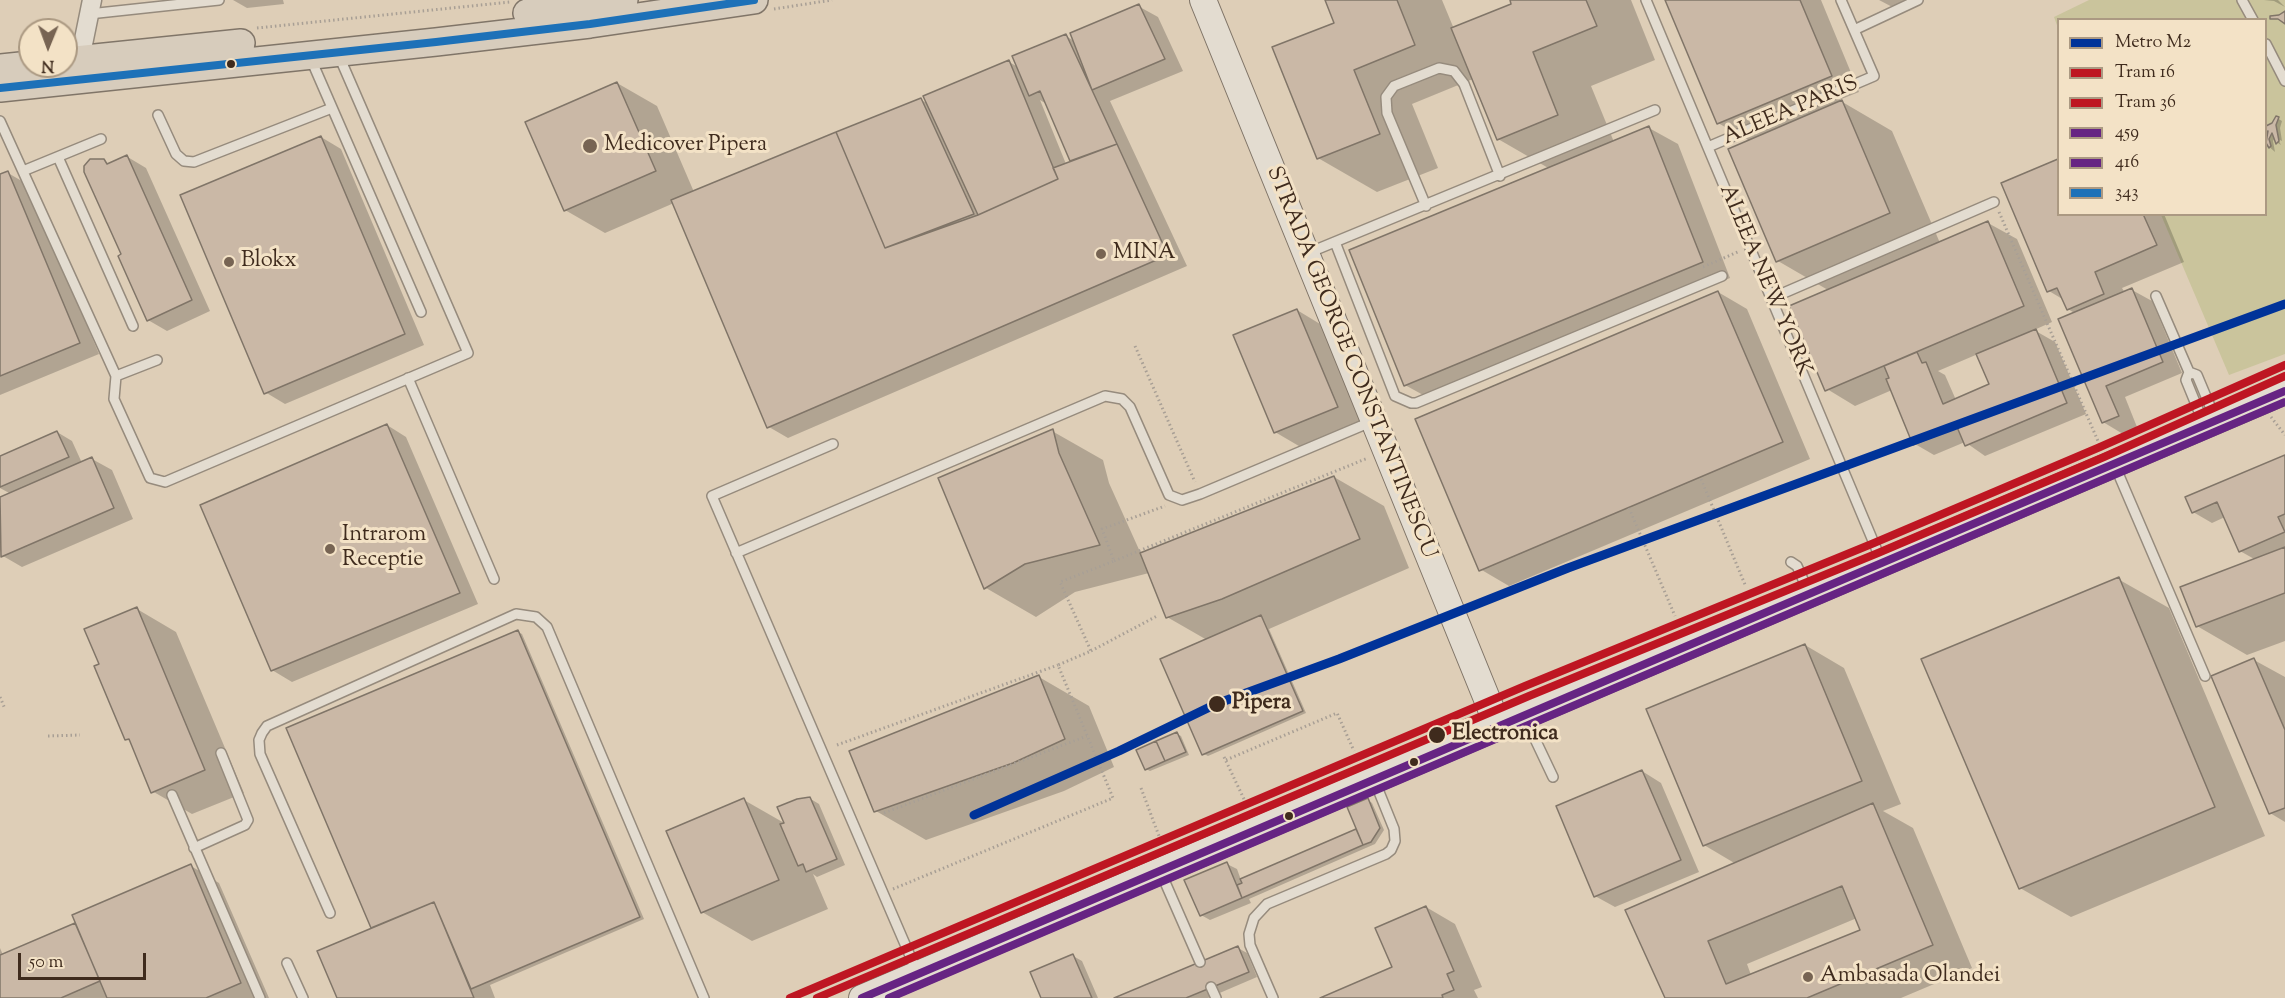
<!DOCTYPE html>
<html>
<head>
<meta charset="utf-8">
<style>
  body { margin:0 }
  #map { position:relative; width:2285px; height:998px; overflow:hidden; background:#deceb7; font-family:"Sorts Mill Goudy",serif }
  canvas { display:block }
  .legend { position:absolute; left:2057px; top:18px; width:210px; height:198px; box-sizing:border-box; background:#f3e2c6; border:2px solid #ab9982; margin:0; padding:8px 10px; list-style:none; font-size:18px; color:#3f2b1d }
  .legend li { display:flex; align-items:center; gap:12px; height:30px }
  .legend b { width:30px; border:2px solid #ab9982 }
  .north { position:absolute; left:18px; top:18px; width:60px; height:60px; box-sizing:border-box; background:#f3e2c6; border:2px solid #ab9982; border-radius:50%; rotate:181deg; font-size:16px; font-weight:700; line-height:24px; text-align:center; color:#3f2b1d }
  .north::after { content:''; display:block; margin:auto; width:21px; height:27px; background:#776453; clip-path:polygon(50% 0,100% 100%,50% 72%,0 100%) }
  .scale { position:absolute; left:18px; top:953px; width:128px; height:27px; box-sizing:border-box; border:3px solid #3f2b1d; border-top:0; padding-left:8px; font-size:18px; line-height:21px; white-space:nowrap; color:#3f2b1d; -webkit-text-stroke:4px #f3e2c6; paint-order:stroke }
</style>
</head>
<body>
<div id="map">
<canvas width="2285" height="998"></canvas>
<ul class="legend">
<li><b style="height:8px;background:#039"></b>Metro M2</li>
<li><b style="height:8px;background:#be1622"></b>Tram 16</li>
<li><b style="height:8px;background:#be1622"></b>Tram 36</li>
<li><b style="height:8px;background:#662483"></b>459</li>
<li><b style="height:8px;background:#662483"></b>416</li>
<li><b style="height:8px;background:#1d71b8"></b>343</li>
</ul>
<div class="north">N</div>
<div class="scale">50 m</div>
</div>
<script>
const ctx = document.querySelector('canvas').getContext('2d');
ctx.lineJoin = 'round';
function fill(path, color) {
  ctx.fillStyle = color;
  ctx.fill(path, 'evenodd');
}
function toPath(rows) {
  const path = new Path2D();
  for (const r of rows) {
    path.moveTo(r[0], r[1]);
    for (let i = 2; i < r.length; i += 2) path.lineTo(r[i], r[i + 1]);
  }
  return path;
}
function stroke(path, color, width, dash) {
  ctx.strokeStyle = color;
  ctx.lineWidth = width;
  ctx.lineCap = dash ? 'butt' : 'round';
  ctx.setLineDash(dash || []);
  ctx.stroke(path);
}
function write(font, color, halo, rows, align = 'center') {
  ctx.font = font + ' "Sorts Mill Goudy",serif';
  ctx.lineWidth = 6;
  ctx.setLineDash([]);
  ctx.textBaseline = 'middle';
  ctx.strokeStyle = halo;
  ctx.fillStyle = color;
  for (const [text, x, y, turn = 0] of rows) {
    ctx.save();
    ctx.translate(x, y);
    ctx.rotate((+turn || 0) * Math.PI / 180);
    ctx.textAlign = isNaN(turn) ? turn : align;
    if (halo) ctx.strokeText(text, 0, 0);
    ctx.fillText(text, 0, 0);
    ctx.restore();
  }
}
fill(toPath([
  [2089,0,2285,0,2285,354,2229,375,2161,215,2266,214,2266,20,2058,20,2058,28,2054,17]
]), '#cac49c');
fill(toPath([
  [233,0,283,0,284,4,247,8],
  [1327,0,1442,0,1454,29,1513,4,1512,0,1631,0,1655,60,1591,86,1614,142,1649,128,1678,144,1730,278,1434,401,1405,385,1550,169,1498,139,1473,79,1412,104,1438,168,1377,192,1318,158,1336,23],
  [1667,0,1821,0,1859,92,1839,100,1892,131,1940,243,1988,223,2017,239,2052,322,2034,330,2055,342,2086,414,1985,456,1965,442,1934,455,1915,444,1892,390,1855,406,1827,389,1828,290,1778,261,1750,141,1718,123],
  [1978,354,1991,385,1956,400,1945,375,1938,371],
  [1879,0,1918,0,1898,10],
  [2264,0,2278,0,2285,7,2274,1],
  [1138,6,1158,17,1183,71,1110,101,1187,266,788,438,769,427,674,203,605,233,565,210,617,83,657,106,694,192,921,100,929,104,1009,62,1018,67,1066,36,1074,41],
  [1040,100,1048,105,1072,162,1066,164],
  [2277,118,2282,121,2280,128,2282,141,2278,139,2281,145,2278,143,2275,137,2273,141,2275,152,2266,144,2269,134,2266,135,2266,128,2273,124],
  [321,137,341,149,424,345,285,404,265,392],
  [126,156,146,168,210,311,167,331,148,320,103,161,110,164],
  [2058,160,2058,214,2164,214,2184,262,2122,288,2125,293,2132,290,2152,301,2182,373,2125,397,2137,427,2123,434,2103,422,2076,314,2068,309,2064,300,2049,291,2003,184],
  [8,173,27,184,99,354,0,395,0,176],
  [1718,292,1747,309,1810,459,1509,586,1480,569],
  [1297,310,1325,327,1366,423,1304,449,1275,432],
  [387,425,406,437,478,604,292,682,272,670],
  [1052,431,1103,460,1109,483,1141,554,1334,477,1384,506,1409,568,1269,629,1306,713,1208,756,1204,754,1207,640,1167,617,1149,573,1075,592,1036,617,986,588],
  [57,432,72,441,82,463,92,459,112,470,133,519,22,567,3,556,0,550,0,499,11,494,0,488,0,457],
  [2285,456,2285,641,2247,655,2197,626,2256,560,2240,551,2225,517,2212,523,2193,512],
  [2118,579,2169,608,2265,836,2071,917,2020,888],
  [137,609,176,632,244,793,192,814,152,791,132,742,126,739,101,664],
  [518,632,522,634,644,919,490,985,495,998,339,998,375,928,373,927],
  [1805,645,1844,668,1901,804,1883,811,1913,828,1972,968,1901,998,1666,998,1736,864,1704,845],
  [1857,918,1862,930,1751,975,1747,964],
  [2254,660,2285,677,2285,822,2270,813],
  [1039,677,1089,706,1114,767,1064,791,926,840,876,811],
  [1177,734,1181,736,1189,755,1150,771,1146,769],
  [1642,771,1661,783,1699,872,1615,907,1595,896],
  [809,798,819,804,845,865,817,877,813,874,828,909,752,941,702,912,744,800,786,824],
  [1368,800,1372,803,1384,830,1375,844,1249,899,1251,903,1210,920,1201,915,1227,864,1237,869,1241,880,1358,830],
  [191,866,219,883,269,998,0,998,0,948,3,955,77,924],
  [1426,907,1455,924,1482,987,1474,990,1478,998,1323,998,1394,968],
  [1238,948,1247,953,1257,977,1208,998,1117,998],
  [1073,956,1082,961,1098,998,1043,998]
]), '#0003');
const building = toPath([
  [1325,0,1397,0,1415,45,1354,70,1380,134,1317,159,1272,47,1334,23,1325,0],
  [1510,0,1586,0,1597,26,1533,52,1558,115,1497,140,1451,28,1511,4,1510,0],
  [1665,0,1800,0,1832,76,1717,124,1665,0],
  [1139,4,1165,59,1092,90,1070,33,1139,4],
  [2285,11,2285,24,2278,19,2270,19,2270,16,2279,15,2285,11],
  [1066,34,1117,144,1070,161,1040,91,1029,96,1012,56,1066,34],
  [1009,60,1058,179,978,215,923,96,1009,60],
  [617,82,656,171,564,211,525,122,617,82],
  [921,98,974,214,885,248,836,132,921,98],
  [1842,100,1890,213,1776,262,1728,149,1842,100],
  [2276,116,2279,117,2276,125,2279,141,2276,144,2272,133,2269,139,2271,146,2269,148,2266,143,2268,131,2266,132,2266,126,2272,123,2276,116],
  [1649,126,1703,262,1404,386,1349,250,1649,126],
  [836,132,885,248,978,215,1058,179,1053,168,1117,144,1168,255,767,428,671,200,836,132],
  [321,136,405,334,264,394,180,195,321,136],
  [127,155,192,300,147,321,118,256,121,254,84,172,84,166,90,159,104,159,107,164,127,155],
  [2058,159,2058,214,2143,214,2157,245,2095,272,2104,294,2067,310,2057,288,2047,292,2001,183,2058,159],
  [8,171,80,343,0,376,0,174,8,171],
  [1988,221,2024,306,1825,391,1789,306,1988,221],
  [2132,288,2163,362,2106,386,2119,416,2102,423,2058,319,2132,288],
  [1718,291,1783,442,1479,571,1415,419,1718,291],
  [1297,309,1338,407,1274,433,1233,335,1297,309],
  [2036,329,2067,403,1965,446,1957,427,1913,445,1886,379,1889,378,1884,366,1917,352,1922,363,1926,362,1943,404,1989,384,1976,354,2036,329],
  [387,424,460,593,271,671,200,505,387,424],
  [1053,429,1059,453,1100,545,1025,564,984,589,938,478,1053,429],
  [57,431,69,457,0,487,0,456,57,431],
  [2285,455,2285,514,2278,517,2285,532,2239,552,2217,502,2192,513,2185,497,2285,455],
  [92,457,114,508,1,557,0,497,92,457],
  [1334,476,1360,539,1222,599,1166,618,1140,553,1334,476],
  [2285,547,2285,593,2196,627,2180,587,2285,547],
  [2119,577,2215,807,2019,889,1921,659,2119,577],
  [137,607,205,770,151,793,129,739,125,740,94,666,99,664,84,629,137,607],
  [1261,615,1303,711,1202,755,1160,659,1261,615],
  [518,630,640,917,471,989,434,902,371,928,286,728,518,630],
  [1805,644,1862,781,1703,846,1646,709,1805,644],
  [2254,658,2285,730,2285,808,2269,814,2211,676,2254,658],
  [1039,675,1065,739,1013,763,874,812,849,751,1039,675],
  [1177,732,1186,752,1165,761,1156,741,1177,732],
  [1156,741,1165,761,1145,770,1136,750,1156,741],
  [1642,770,1681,860,1594,897,1556,806,1642,770],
  [810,797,837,859,806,872,803,864,798,866,780,824,784,823,777,807,797,799,810,797],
  [744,798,779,880,701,913,666,831,744,798],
  [1368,798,1380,828,1371,842,1363,845,1347,807,1368,798],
  [1873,803,1933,945,1807,998,1665,998,1625,910,1873,803],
  [1842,886,1860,930,1726,984,1708,941,1842,886],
  [1356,829,1363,845,1242,898,1237,885,1242,883,1240,879,1356,829],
  [1227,862,1242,898,1200,916,1184,880,1227,862],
  [191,864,241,983,206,998,107,998,72,915,191,864],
  [434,902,474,998,337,998,317,951,434,902],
  [1426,906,1454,971,1447,974,1454,990,1442,995,1443,998,1320,998,1392,967,1375,928,1426,906],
  [75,923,100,981,61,998,0,998,0,955,75,923],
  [1238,946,1249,972,1186,998,1114,998,1238,946],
  [1073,954,1092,998,1041,998,1030,972,1073,954]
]);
fill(building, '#cab8a6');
stroke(building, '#807568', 1.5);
const lane = toPath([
  [1646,0,1881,560],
  [2242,0,2253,20],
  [89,14,219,0],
  [1854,30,1918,0],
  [2266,44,2285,81],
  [310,57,421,312],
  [158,115,176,154,184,161,194,162,332,108],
  [0,121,116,376,114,399,150,478,165,482,468,353,339,56],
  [1708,147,1874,76,1841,0],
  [58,157,133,326],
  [23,171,101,139],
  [1426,206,1387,113,1386,97,1394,86,1439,68,1454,71,1464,84,1500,176],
  [1335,242,1395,396,1411,403,1416,403,1722,276],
  [1308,253,1655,110],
  [2156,296,2189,372,2186,380,2204,424],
  [1772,298,1994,202],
  [2189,372,2197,375,2215,418],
  [116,376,157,360],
  [408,378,494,579],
  [833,444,712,496,917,972],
  [2115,466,2205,676],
  [736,553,1105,396,1122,399,1130,407,1169,495,1182,500,1200,494,1373,421],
  [1791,562,1797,566,1809,593],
  [1525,718,1553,777],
  [172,795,260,998],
  [194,848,245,825,248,820,221,753],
  [1161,873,1200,962],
  [330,913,260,754,259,740,262,733,267,726,516,614,536,617,547,627,704,998],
  [287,963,303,998],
  [1211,987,1216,998],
  [1273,998,1250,945,1249,934,1254,918,1267,904,1386,854,1391,850,1395,841,1394,829,1375,782]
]);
const street = toPath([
  [80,59,92,0]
]);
const secondary = toPath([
  [1203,0,1498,726],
  [862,998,2285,391]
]);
const primary = toPath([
  [527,13,624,0],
  [66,61,241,43],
  [0,68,30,65],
  [0,88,436,42,590,24,754,0]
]);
stroke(lane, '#968b7d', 12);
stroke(street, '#968b7d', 21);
stroke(secondary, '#807568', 28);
stroke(primary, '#807568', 30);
stroke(toPath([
  [774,9,832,0],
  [257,28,510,2],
  [1999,212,2101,448],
  [1703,267,1740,251],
  [1135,346,1195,482],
  [2271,417,2285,435],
  [1701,479,1746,587],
  [1629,508,1675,616],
  [1114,561,1368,458],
  [1091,651,1157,616],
  [0,697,5,709],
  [48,736,80,735],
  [837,745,1058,665],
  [1224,757,1244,799],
  [1226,760,1337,713,1354,751],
  [1141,788,1159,836],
  [884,813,1087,736],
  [893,889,1113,798,1058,665,1091,651,1060,582,1114,561,1102,529,1165,506]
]), '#a89f95', 3, [1.5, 3]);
stroke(lane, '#e3dcd0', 9);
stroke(street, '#e3dcd0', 18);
stroke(secondary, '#e3dcd0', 26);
stroke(primary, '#d7ccbc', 27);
stroke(toPath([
  [862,998,2285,391]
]), '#662483', 8);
stroke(toPath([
  [889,998,2285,402]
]), '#662483', 8);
stroke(toPath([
  [0,88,436,42,590,24,754,0]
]), '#1d71b8', 8);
stroke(toPath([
  [790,998,1525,686,1874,543,2100,447,2285,365]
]), '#be1622', 8);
stroke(toPath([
  [817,998,1529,696,1878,553,2104,457,2285,376]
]), '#be1622', 8);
stroke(toPath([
  [974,815,1119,751,1216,704,1339,659,1568,568,2285,304]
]), '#039', 9);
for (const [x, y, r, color] of [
  [231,64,5,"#3f2b1d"],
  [590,146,8,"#776453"],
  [1101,254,6,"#776453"],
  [229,262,6,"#776453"],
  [330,549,6,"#776453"],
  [1217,704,9,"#3f2b1d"],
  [1437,735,9,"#3f2b1d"],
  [1414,762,5,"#3f2b1d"],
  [1289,816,5,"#3f2b1d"],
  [1808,977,6,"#776453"]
]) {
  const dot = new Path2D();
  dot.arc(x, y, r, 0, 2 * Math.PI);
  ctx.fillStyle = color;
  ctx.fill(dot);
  stroke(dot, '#f3e2c6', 2);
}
write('22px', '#3f2b1d', '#f3e2c6', [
  ["ALEEA PARIS",1791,112,-23],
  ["ALEEA NEW YORK",1764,281,67],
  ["STRADA GEORGE CONSTANTINESCU",1350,363,68]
]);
write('22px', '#3f2b1d', '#f3e2c6', [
  ["Medicover Pipera",604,146],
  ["MINA",1113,254],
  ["Blokx",241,262],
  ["Intrarom",342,536],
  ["Receptie",342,561],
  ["Ambasada Olandei",1820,977]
], 'left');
write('bold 22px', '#3f2b1d', '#f3e2c6', [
  ["Pipera",1232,704],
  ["Electronica",1452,735]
], 'left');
</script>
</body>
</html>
